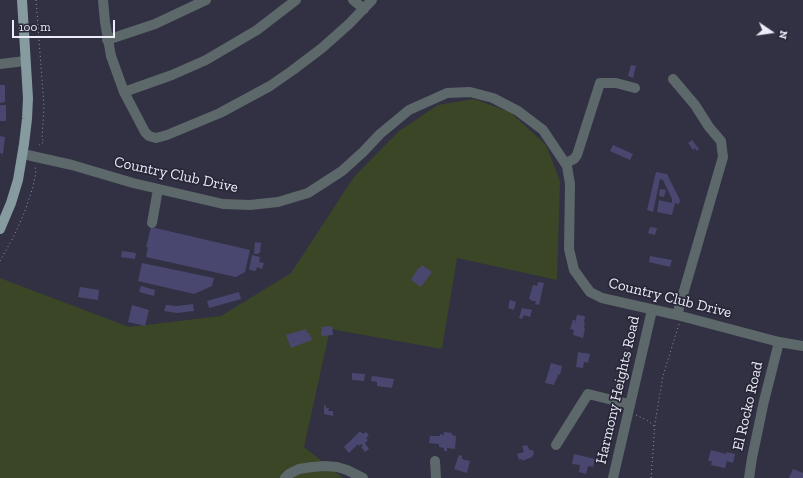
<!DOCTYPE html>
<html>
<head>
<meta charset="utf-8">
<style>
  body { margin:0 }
  #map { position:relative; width:803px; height:478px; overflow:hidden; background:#313143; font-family:"Zilla Slab",serif }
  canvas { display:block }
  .north { position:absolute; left:751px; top:12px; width:40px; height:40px; -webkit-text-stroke:3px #282738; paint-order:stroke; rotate:103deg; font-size:11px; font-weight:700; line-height:16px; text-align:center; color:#ececf8 }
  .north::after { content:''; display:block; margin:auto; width:14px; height:18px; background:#ececf8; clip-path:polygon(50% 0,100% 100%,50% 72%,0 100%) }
  .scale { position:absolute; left:12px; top:20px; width:103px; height:18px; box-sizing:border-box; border:2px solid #ececf8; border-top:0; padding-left:5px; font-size:12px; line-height:14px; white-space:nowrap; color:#ececf8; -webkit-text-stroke:3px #282738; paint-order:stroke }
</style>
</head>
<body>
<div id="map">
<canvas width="803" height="478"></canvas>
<div class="north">N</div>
<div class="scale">100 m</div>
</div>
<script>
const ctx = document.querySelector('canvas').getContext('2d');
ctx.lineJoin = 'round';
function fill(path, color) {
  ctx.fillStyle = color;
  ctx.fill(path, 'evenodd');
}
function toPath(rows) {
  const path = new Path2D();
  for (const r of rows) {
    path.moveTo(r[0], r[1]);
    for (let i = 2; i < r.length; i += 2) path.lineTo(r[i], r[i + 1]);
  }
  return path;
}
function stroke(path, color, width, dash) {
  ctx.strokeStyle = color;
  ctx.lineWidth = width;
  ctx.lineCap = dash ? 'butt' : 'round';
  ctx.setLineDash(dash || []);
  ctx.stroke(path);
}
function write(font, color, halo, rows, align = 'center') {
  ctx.font = font + ' "Zilla Slab",serif';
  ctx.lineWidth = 3.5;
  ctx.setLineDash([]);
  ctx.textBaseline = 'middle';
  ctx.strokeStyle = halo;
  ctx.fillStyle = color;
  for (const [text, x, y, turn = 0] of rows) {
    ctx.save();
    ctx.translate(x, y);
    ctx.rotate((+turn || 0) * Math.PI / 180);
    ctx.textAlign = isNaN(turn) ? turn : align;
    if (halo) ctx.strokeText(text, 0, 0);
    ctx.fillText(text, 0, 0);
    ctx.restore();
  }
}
fill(toPath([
  [474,99,510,112,546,145,560,181,557,280,457,258,442,349,330,329,304,447,343,478,0,478,0,278,129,327,221,316,291,273,354,177,399,131,438,105]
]), '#3b4627');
fill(toPath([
  [631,65,636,66,633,78,628,76],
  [0,85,5,85,5,102,0,103],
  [0,105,6,105,6,121,0,121],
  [0,136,5,137,3,154,0,153],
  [692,140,699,149,697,151,695,148,693,150,688,143],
  [613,145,633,154,630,160,610,151],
  [656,172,667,174,680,200,679,204,675,203,672,215,657,212,659,200,672,203,672,199,663,180,660,179,653,212,647,210],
  [660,189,666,190,664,197,659,196],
  [151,227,250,250,245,272,236,277,146,257,148,247,146,247],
  [650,227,657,228,655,235,648,233],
  [255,242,261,243,260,253,258,253,258,254,254,254],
  [122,251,136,253,135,259,121,257],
  [252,255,260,257,259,262,264,263,262,269,257,267,256,271,249,270],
  [650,256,672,260,670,267,649,262],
  [142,263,214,278,212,286,194,294,138,281],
  [422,265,432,272,421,287,411,280,418,268,419,269],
  [538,282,544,283,539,305,535,304,536,301,531,301,532,300,529,299,533,285,537,286],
  [141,286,155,290,154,296,139,292],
  [80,287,99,290,98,300,78,297],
  [239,292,241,299,209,308,207,301],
  [510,300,516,302,514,310,508,308],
  [193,304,194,311,177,313,164,311,166,305,177,306],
  [132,305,149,310,145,326,128,322],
  [522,308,532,310,530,317,524,315,522,319,519,318],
  [577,315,585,316,584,323,585,323,584,328,585,328,583,338,573,335,574,330,570,329,573,320,575,320,575,323],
  [332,326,333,335,321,336,322,327],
  [306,329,307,333,309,333,312,340,291,348,286,335],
  [627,333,634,335,631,348,629,347,629,349,625,348,625,347,624,346],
  [578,352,590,354,588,363,584,362,583,368,576,367],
  [551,363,562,366,560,375,558,374,557,379,556,379,554,385,545,383],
  [352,373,365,374,364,381,352,380],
  [372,376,394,379,392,388,377,386,377,382,371,381],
  [324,405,326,406,326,408,329,408,328,411,333,411,333,416,324,414],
  [360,431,363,434,366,432,369,435,366,438,368,440,365,443,369,449,365,452,361,447,363,446,361,444,359,446,358,444,349,453,344,447],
  [444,432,452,433,452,435,456,436,455,449,447,448,447,451,444,451,444,448,439,447,439,444,429,443,430,436,440,436,440,434,444,435],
  [527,445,529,449,529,450,533,450,534,454,532,457,522,461,522,459,519,460,517,454,524,452,522,446],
  [711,450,726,454,726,452,735,454,733,463,727,461,725,468,711,465,712,461,708,461],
  [574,454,595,459,593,467,588,466,586,474,579,472,580,465,572,464],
  [459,455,462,456,462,459,470,461,467,473,454,469],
  [793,469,803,473,803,478,789,478]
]), '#49476f');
stroke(toPath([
  [36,0,44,106,42,138,44,142,39,145],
  [0,261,15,234,25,211,33,187,36,171,35,167],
  [636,415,647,420,654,426],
  [651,478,655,423,663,376,679,324]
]), '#9292a1', 1, [1, 3]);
stroke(toPath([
  [103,0,105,22,111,56,124,92,145,132,149,136,156,138,167,135,220,113,270,86,293,70,322,48,349,24,372,0],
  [353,0,364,9],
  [107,40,155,24,206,0],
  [0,64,25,61],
  [673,79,695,105,709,127,721,141,723,157,677,315],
  [124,92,172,75,206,60,257,30,296,0],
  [23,154,72,165,133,183,223,204,250,205,278,202,308,193,342,171,363,152,380,134,409,110,447,93,470,92,493,98,518,111,543,130,567,166,570,184,569,249,574,270,590,292,602,298,677,315,779,342,803,346],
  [566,163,574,159,577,155,600,83,616,83,635,88],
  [152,223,158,189],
  [556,445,588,394,629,404],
  [435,461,436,478],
  [285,478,289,474,299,469,312,467,325,466,337,467,347,470,363,478],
  [613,478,652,310],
  [749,478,752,458,764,401,779,342]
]), '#5d686a', 10);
stroke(toPath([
  [0,229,11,203,18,180,24,144,27,119,28,98,22,0]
]), '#859ba0', 10);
write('15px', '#ececf8', '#282738', [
  ["Country Club Drive",176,175,12],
  ["Country Club Drive",670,298,14],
  ["Harmony Heights Road",618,390,-77],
  ["El Rocko Road",748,406,-77]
]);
</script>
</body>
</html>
